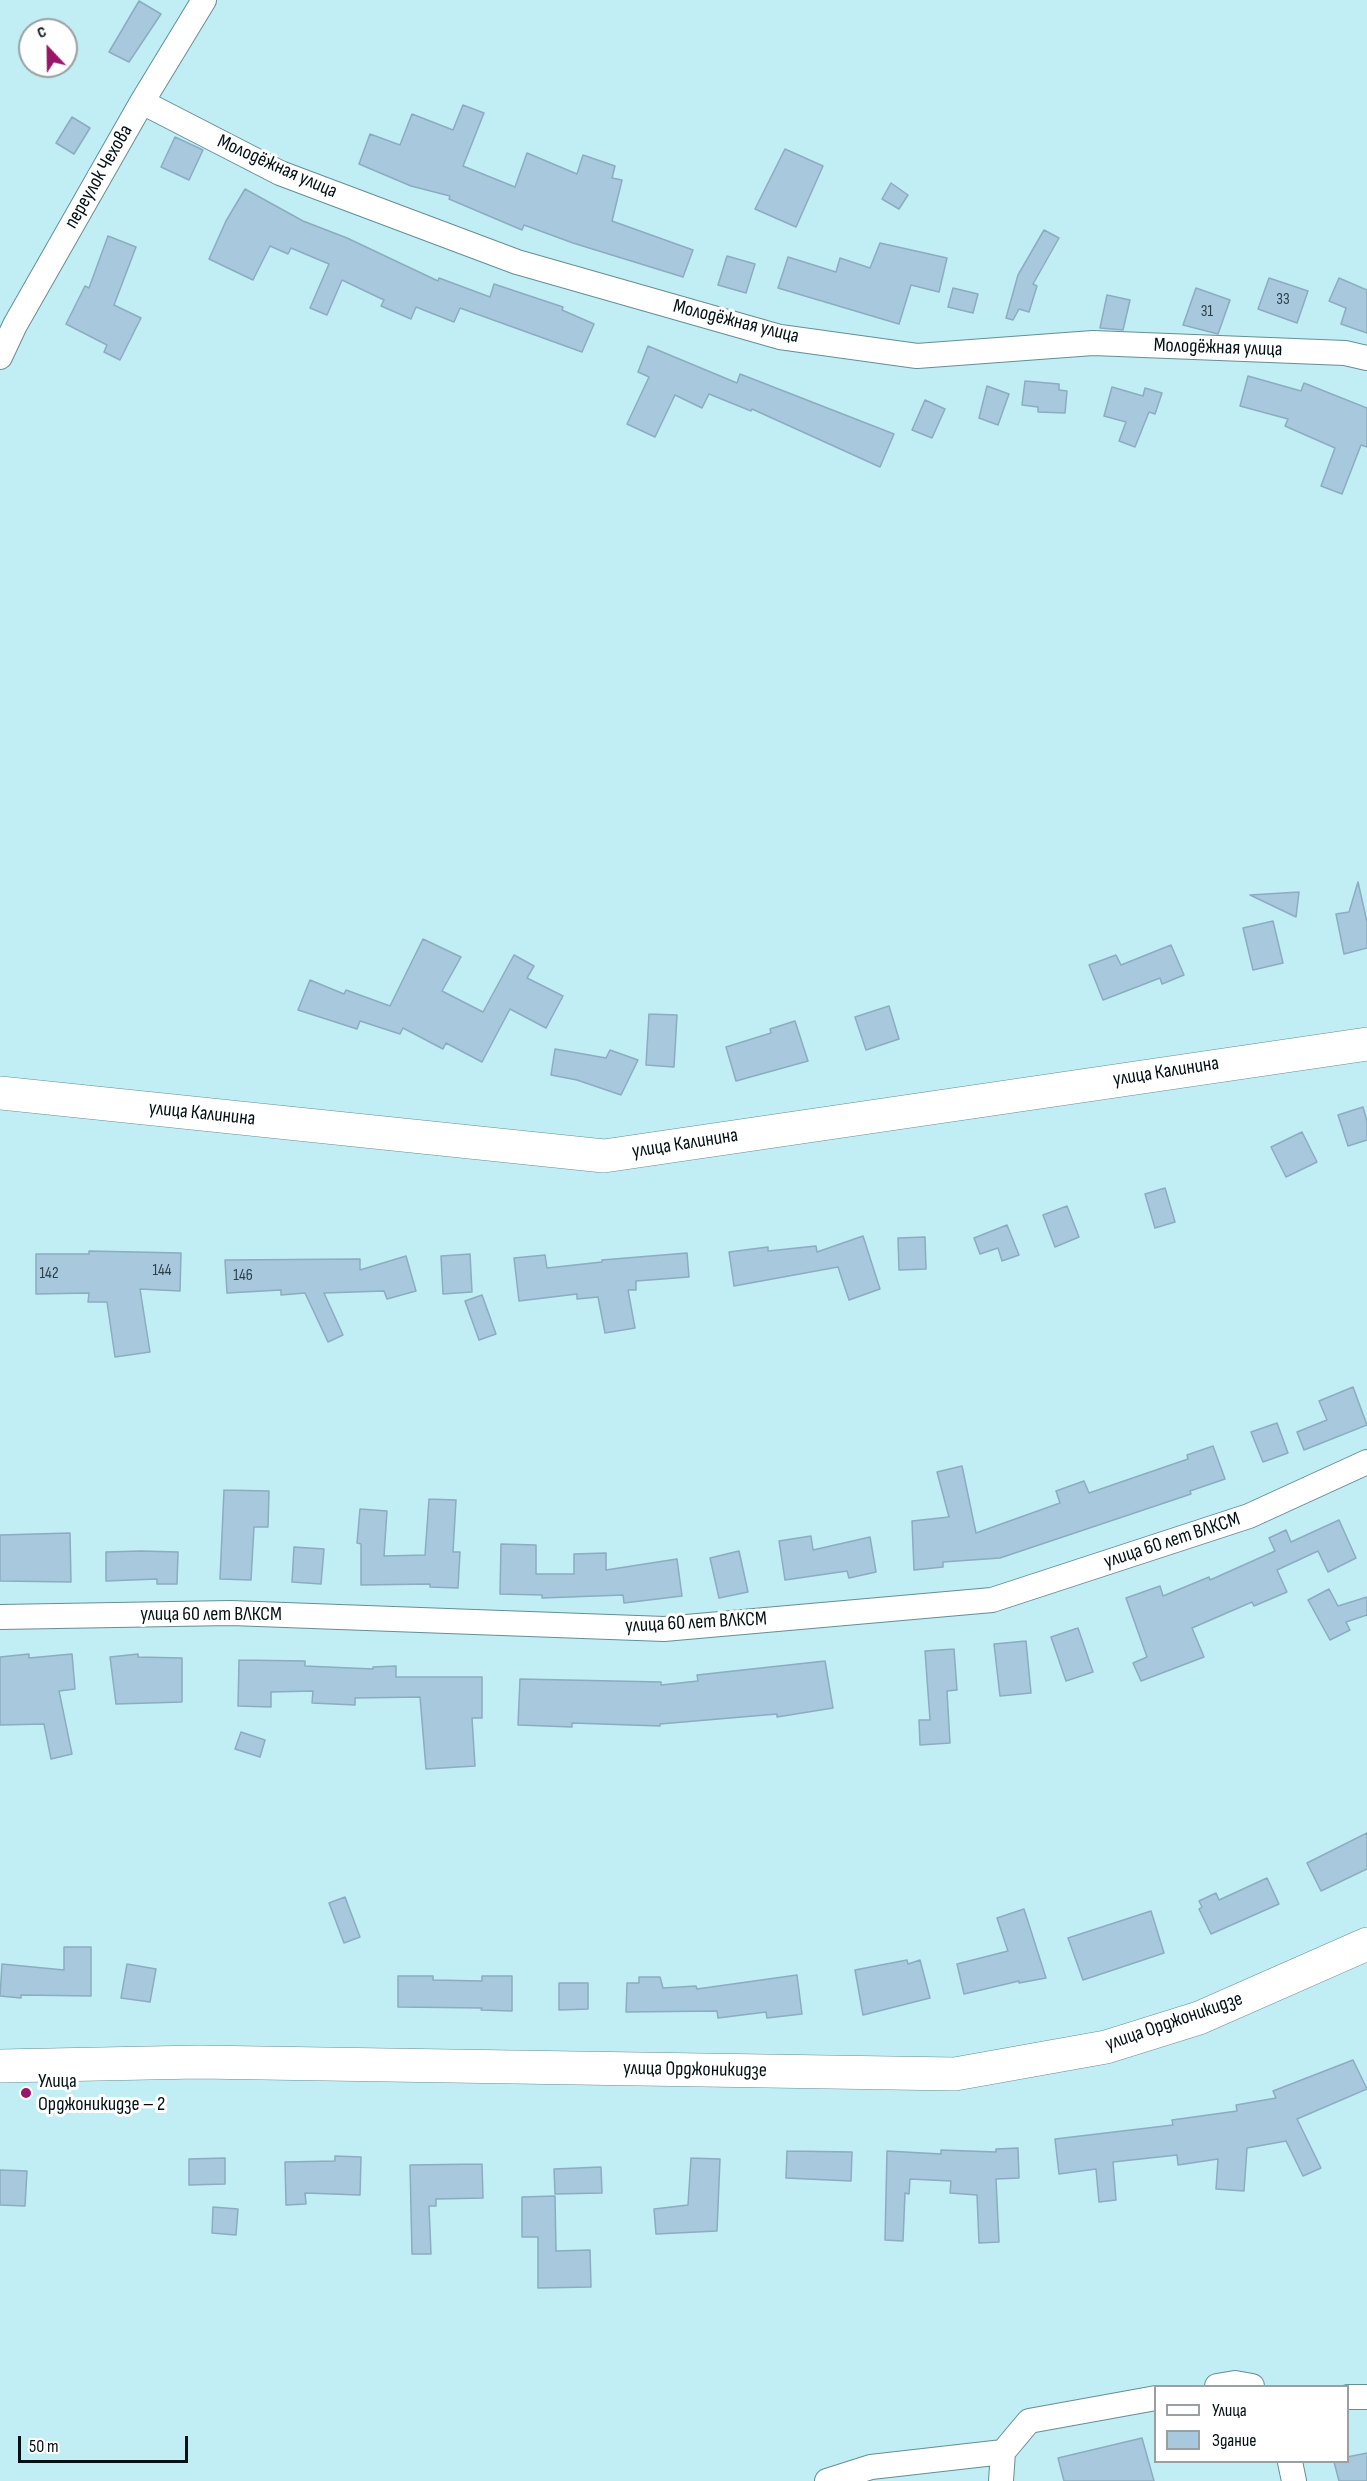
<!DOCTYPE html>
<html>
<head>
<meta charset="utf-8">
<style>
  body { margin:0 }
  #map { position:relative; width:1367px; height:2481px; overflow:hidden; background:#c1edf4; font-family:"Sofia Sans Condensed",sans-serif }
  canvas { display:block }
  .legend { position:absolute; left:1154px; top:2385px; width:195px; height:78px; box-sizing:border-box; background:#fff; border:2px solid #9aa0a1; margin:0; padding:8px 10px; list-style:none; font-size:18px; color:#031114 }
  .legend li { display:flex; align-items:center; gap:12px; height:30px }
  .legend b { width:30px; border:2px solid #9aa0a1 }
  .north { position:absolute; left:18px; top:18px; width:60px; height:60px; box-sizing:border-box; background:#fff; border:2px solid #9aa0a1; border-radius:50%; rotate:338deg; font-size:16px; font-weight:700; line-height:24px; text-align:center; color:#031114 }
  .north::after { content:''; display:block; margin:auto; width:21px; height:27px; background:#99156a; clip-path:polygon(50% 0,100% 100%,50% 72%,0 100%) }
  .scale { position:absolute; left:18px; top:2436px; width:170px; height:27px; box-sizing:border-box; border:3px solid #031114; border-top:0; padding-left:8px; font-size:18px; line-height:21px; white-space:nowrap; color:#031114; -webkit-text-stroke:4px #fff; paint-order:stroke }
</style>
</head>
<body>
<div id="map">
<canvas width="1367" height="2481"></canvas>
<ul class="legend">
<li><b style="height:8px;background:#fff"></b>Улица</li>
<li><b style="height:16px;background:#a8c8dd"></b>Здание</li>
</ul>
<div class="north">С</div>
<div class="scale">50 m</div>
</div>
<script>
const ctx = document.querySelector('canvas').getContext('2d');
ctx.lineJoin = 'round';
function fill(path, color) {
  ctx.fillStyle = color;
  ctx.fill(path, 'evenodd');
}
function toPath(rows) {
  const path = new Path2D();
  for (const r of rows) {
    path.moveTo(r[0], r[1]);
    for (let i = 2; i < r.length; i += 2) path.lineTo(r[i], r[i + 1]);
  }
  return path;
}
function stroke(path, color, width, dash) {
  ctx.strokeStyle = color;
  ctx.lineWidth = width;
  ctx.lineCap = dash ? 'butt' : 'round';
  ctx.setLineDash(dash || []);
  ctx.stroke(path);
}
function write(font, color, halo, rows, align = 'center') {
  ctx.font = font + ' "Sofia Sans Condensed",sans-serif';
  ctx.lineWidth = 6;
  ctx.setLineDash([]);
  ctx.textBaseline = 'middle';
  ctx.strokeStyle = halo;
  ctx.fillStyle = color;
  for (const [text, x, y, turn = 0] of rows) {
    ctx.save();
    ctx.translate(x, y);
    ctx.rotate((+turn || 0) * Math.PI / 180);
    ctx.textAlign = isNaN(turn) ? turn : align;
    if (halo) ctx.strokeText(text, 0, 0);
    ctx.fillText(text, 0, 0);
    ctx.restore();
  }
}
const building = toPath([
  [139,1,161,14,129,62,109,52,139,1],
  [463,105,484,113,463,166,515,187,527,153,577,174,583,155,615,166,612,178,622,180,612,221,693,250,683,277,573,243,524,225,522,230,449,199,450,196,411,186,359,164,370,134,400,145,412,114,453,130,463,105],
  [72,117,90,128,74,154,56,143,72,117],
  [175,137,203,150,189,180,161,167,175,137],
  [785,149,823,166,796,227,755,209,785,149],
  [891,183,908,195,899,209,882,199,891,183],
  [245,189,303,221,347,238,438,281,439,278,490,297,494,284,563,307,562,310,594,324,582,352,460,308,454,322,416,307,411,319,381,306,384,300,342,280,327,315,310,308,329,264,291,248,288,254,270,246,253,280,209,259,226,221,245,189],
  [1044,230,1059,238,1033,284,1037,286,1029,312,1019,309,1013,320,1006,318,1018,275,1044,230],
  [108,236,136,247,114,305,141,318,120,360,104,352,107,345,66,324,85,286,89,288,108,236],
  [880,243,947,258,939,292,911,285,899,324,778,288,788,257,836,272,840,258,870,268,880,243],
  [727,256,755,264,746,293,718,285,727,256],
  [1269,278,1308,291,1297,323,1258,309,1269,278],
  [1339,278,1367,290,1367,333,1341,324,1346,308,1329,301,1339,278],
  [953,288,978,294,973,313,948,307,953,288],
  [1196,288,1230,300,1218,334,1183,325,1196,288],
  [1107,295,1130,300,1123,330,1100,328,1107,295],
  [648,346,737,383,740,374,894,434,880,467,752,409,751,411,709,394,702,408,675,395,655,437,627,424,649,377,638,372,648,346],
  [1248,376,1301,391,1304,383,1367,408,1367,447,1361,445,1342,494,1321,486,1335,448,1285,426,1288,419,1240,406,1248,376],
  [1025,381,1059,384,1059,390,1067,391,1065,413,1038,412,1038,407,1022,405,1025,381],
  [987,386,1009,394,998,425,979,418,987,386],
  [1112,387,1143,396,1145,388,1162,393,1155,414,1149,412,1135,447,1119,441,1126,422,1104,416,1112,387],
  [925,400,945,409,932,438,912,430,925,400],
  [1358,882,1367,922,1367,948,1344,954,1336,914,1349,912,1358,882],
  [1299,892,1296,917,1250,895,1299,892],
  [1273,921,1283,963,1253,970,1243,928,1273,921],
  [423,939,461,957,442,991,483,1012,514,955,534,966,527,978,563,996,546,1028,510,1009,482,1062,446,1043,443,1049,403,1028,400,1034,360,1021,357,1029,298,1010,310,980,344,994,346,990,390,1006,423,939],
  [1171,945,1184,975,1162,984,1160,978,1103,1000,1089,965,1116,955,1121,965,1171,945],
  [889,1006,899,1039,866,1050,855,1017,889,1006],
  [649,1014,677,1015,674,1067,646,1065,649,1014],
  [795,1021,808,1061,736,1081,726,1047,771,1033,770,1029,795,1021],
  [555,1049,606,1058,610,1050,638,1060,621,1095,577,1080,551,1075,555,1049],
  [1363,1107,1367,1121,1367,1140,1348,1146,1338,1115,1363,1107],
  [1302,1132,1317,1162,1286,1177,1271,1147,1302,1132],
  [1165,1188,1175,1222,1155,1228,1145,1194,1165,1188],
  [1067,1206,1079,1237,1055,1247,1043,1215,1067,1206],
  [1007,1225,1019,1255,1002,1261,998,1248,980,1254,974,1238,1007,1225],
  [863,1236,880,1289,849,1300,838,1267,734,1286,729,1252,768,1247,768,1251,816,1246,817,1252,863,1236],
  [925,1237,926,1269,899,1270,898,1238,925,1237],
  [89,1251,181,1253,180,1291,140,1289,150,1352,115,1357,107,1302,88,1302,89,1293,36,1294,36,1254,89,1254,89,1251],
  [687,1253,689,1277,636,1281,636,1290,628,1290,635,1328,605,1333,598,1297,577,1299,577,1294,519,1301,514,1258,545,1255,547,1268,602,1262,602,1260,687,1253],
  [470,1254,472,1292,443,1294,441,1256,470,1254],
  [406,1256,416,1291,387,1299,384,1291,324,1293,343,1335,328,1342,305,1293,281,1295,281,1290,227,1293,225,1260,360,1259,360,1270,406,1256],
  [482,1295,496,1334,479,1340,465,1301,482,1295],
  [1353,1387,1367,1425,1304,1450,1297,1432,1327,1420,1319,1401,1353,1387],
  [1277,1423,1288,1453,1263,1462,1251,1432,1277,1423],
  [1213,1446,1225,1479,1190,1491,1191,1494,1000,1558,943,1562,943,1567,914,1570,912,1521,949,1517,937,1472,962,1466,976,1533,1060,1503,1056,1491,1084,1481,1089,1493,1188,1459,1187,1455,1213,1446],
  [224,1490,269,1491,268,1527,254,1527,251,1580,220,1579,224,1490],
  [429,1499,456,1500,453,1552,460,1552,458,1588,430,1587,430,1584,361,1585,361,1544,357,1543,360,1509,387,1511,384,1556,425,1555,429,1499],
  [1339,1520,1356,1558,1328,1572,1318,1551,1277,1570,1287,1592,1254,1606,1252,1602,1192,1628,1204,1657,1141,1681,1133,1663,1147,1657,1126,1598,1160,1586,1163,1596,1209,1577,1210,1580,1275,1551,1269,1538,1286,1530,1291,1542,1339,1520],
  [70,1533,71,1582,0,1581,0,1535,70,1533],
  [811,1536,813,1550,870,1537,876,1572,849,1578,847,1571,785,1580,779,1541,811,1536],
  [501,1544,536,1545,536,1574,574,1574,574,1554,606,1553,606,1570,677,1559,682,1596,624,1603,623,1595,542,1598,542,1595,500,1594,501,1544],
  [294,1547,324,1549,321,1584,292,1582,294,1547],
  [141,1551,178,1552,177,1584,157,1584,157,1579,106,1581,106,1552,141,1551],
  [739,1551,748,1592,719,1598,710,1558,739,1551],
  [1329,1589,1338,1606,1367,1597,1367,1615,1346,1622,1350,1630,1330,1640,1308,1600,1329,1589],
  [1078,1628,1093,1672,1066,1681,1051,1637,1078,1628],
  [1026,1641,1031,1693,1000,1696,994,1644,1026,1641],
  [954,1649,957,1690,947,1691,950,1743,920,1745,919,1720,930,1720,925,1651,954,1649],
  [29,1654,29,1658,72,1654,75,1689,59,1691,72,1754,51,1759,44,1724,0,1725,0,1657,29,1654],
  [138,1654,138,1657,182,1658,182,1702,116,1704,110,1657,138,1654],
  [239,1660,305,1661,305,1666,373,1669,373,1667,396,1666,396,1677,482,1677,482,1718,472,1718,475,1766,426,1769,420,1697,355,1698,355,1705,312,1703,313,1691,271,1692,271,1707,238,1706,239,1660],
  [825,1661,833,1708,777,1717,777,1714,660,1724,660,1726,572,1723,572,1727,518,1725,520,1679,661,1682,661,1685,698,1681,697,1675,825,1661],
  [241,1732,265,1740,260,1757,235,1749,241,1732],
  [1367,1833,1367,1869,1321,1891,1307,1863,1367,1833],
  [1267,1878,1279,1904,1211,1934,1199,1909,1202,1907,1199,1901,1216,1893,1219,1900,1267,1878],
  [345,1897,360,1937,344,1943,329,1903,345,1897],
  [1024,1909,1046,1978,1019,1983,1019,1981,964,1994,957,1964,1008,1951,997,1918,1024,1909],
  [1151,1911,1164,1953,1083,1980,1068,1938,1151,1911],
  [64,1947,91,1947,91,1996,21,1995,21,1998,0,1996,2,1964,64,1970,64,1947],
  [907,1960,908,1964,920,1960,930,1998,863,2015,855,1970,907,1960],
  [127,1964,156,1969,150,2002,121,1998,127,1964],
  [797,1975,802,2014,767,2018,766,2012,718,2018,717,2011,626,2012,627,1983,639,1983,639,1977,660,1977,663,1988,696,1986,697,1989,797,1975],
  [398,1976,433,1976,433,1980,482,1981,482,1976,512,1976,512,2011,481,2010,482,2008,398,2007,398,1976],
  [559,1983,588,1983,588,2009,559,2010,559,1983],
  [1353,2060,1367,2089,1297,2119,1321,2168,1303,2176,1286,2141,1247,2148,1244,2191,1216,2189,1218,2159,1178,2165,1177,2155,1113,2162,1116,2200,1099,2202,1096,2169,1059,2174,1055,2139,1173,2125,1172,2120,1237,2111,1236,2105,1276,2098,1273,2091,1353,2060],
  [1018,2148,1019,2178,996,2179,999,2242,979,2243,977,2195,950,2193,951,2181,910,2179,909,2194,905,2193,903,2241,885,2240,887,2151,941,2154,941,2150,996,2152,996,2149,1018,2148],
  [787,2151,852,2152,851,2181,786,2178,787,2151],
  [335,2156,361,2157,360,2195,305,2193,306,2204,286,2205,285,2162,335,2161,335,2156],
  [225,2158,225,2184,189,2185,189,2159,225,2158],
  [691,2158,720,2159,717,2231,656,2234,654,2209,688,2205,691,2158],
  [482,2164,483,2198,436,2199,436,2206,429,2206,431,2254,412,2254,410,2165,482,2164],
  [601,2167,602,2193,555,2194,554,2169,601,2167],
  [0,2170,27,2171,25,2206,0,2205,0,2170],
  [555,2196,556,2251,590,2250,591,2287,538,2288,538,2237,522,2237,522,2197,555,2196],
  [213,2207,238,2209,236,2235,212,2233,213,2207],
  [1142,2438,1154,2481,1064,2481,1058,2458,1142,2438],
  [1367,2453,1367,2481,1339,2481,1334,2462,1347,2462,1347,2457,1367,2453]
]);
fill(building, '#a8c8dd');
stroke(building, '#8cacc0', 1.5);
const street = toPath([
  [142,102,280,173,517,262,780,337,917,356,1093,343,1345,353,1367,358],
  [0,357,15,325,142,102,204,0],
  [0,1617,231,1613,664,1629,992,1600,1249,1516,1367,1462],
  [1217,2386,1235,2383,1252,2386],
  [1348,2397,1367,2397],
  [1290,2462,1294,2481],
  [827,2481,871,2467,1003,2452,1029,2421,1156,2398],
  [1001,2481,1003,2452]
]);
const secondary = toPath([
  [0,1093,604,1156,1367,1044],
  [0,2066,199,2062,955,2074,1106,2047,1199,2018,1367,1944]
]);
stroke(street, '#658e95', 26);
stroke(secondary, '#658e95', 34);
stroke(street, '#fff', 24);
stroke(secondary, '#fff', 33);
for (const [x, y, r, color] of [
  [26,2093,6,"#99156a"]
]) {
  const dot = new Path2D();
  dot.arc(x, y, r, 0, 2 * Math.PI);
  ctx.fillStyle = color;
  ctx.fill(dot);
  stroke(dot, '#fff', 2);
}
write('16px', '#2c3f46', null, [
  ["33",1283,300],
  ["31",1207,312],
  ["144",162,1271],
  ["142",49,1274],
  ["146",243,1276]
]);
write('20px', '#031114', '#fff', [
  ["Молодёжная улица",277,167,24],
  ["переулок Чехова",99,177,-60],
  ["Молодёжная улица",736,322,14],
  ["Молодёжная улица",1218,348,2],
  ["улица Калинина",1166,1072,-9],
  ["улица Калинина",202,1114,6],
  ["улица Калинина",685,1144,-9],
  ["улица 60 лет ВЛКСМ",1172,1541,-18],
  ["улица 60 лет ВЛКСМ",211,1615],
  ["улица 60 лет ВЛКСМ",696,1623,-3],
  ["улица Орджоникидзе",1174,2022,-19],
  ["улица Орджоникидзе",695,2070,1]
]);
write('20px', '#031114', '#fff', [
  ["Улица",38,2082],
  ["Орджоникидзе – 2",38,2105]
], 'left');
</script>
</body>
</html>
